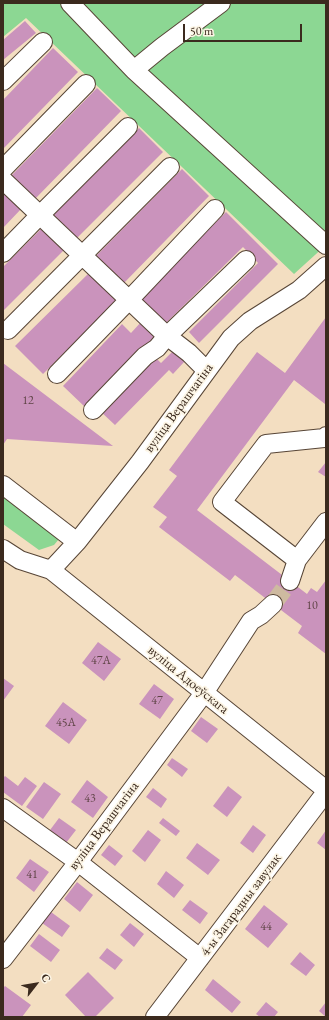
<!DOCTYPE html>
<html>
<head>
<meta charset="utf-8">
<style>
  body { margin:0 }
  #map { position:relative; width:329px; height:1020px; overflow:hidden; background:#f3dec1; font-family:"EB Garamond",serif }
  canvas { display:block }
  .frame { position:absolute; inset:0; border:4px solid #3b2a1e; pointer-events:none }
  .north { position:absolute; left:16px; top:964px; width:40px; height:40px; -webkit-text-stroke:3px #fcf5e5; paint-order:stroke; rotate:59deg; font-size:11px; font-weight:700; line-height:16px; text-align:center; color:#3b2a1e }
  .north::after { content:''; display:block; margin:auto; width:14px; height:18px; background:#3b2a1e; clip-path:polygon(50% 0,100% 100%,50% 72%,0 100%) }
  .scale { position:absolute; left:183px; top:24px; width:119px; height:18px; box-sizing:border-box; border:2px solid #3b2a1e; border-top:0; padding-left:5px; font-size:12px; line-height:14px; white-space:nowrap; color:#3b2a1e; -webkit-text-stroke:3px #fcf5e5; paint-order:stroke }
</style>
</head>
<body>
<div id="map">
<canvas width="329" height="1020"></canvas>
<div class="frame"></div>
<div class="north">С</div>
<div class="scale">50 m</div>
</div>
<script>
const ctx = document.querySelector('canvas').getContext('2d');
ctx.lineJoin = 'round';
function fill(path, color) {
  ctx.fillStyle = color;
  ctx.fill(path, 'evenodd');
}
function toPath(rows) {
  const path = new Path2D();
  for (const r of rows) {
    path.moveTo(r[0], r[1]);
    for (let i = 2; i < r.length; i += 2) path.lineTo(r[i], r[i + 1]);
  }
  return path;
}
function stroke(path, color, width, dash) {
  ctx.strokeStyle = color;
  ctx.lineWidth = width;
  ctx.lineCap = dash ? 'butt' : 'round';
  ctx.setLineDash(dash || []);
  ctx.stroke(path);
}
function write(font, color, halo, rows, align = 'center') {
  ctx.font = font + ' "EB Garamond",serif';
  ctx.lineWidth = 3.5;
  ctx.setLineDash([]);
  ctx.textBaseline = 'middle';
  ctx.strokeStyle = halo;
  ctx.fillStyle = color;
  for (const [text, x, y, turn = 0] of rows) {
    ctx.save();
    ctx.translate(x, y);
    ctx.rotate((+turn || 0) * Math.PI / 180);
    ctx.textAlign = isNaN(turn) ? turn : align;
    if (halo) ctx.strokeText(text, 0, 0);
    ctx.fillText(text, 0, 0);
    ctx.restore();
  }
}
fill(toPath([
  [3,3,326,3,326,245,294,274,26,18,3,37],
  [3,496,59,539,54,545,39,550,3,524]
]), '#8cd793');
fill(toPath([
  [25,21,36,33,3,60,3,40],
  [53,48,78,72,3,149,3,100],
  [97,88,121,111,34,200,10,177],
  [139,128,163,152,75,240,51,217],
  [182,169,209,196,123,284,95,257],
  [3,189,22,208,3,228],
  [226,212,278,264,199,343,189,332,258,263,243,247,165,324,140,299],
  [43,227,65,249,3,311,3,267],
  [90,272,118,300,43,374,15,346],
  [326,317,326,403,325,404,294,380,197,510,307,594,311,588,317,592,326,580,326,654,298,633,302,626,273,604,235,575,230,581,159,527,167,517,153,507,177,476,169,470,257,352,285,373],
  [142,321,159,338,148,350,143,346,85,407,63,386,122,324,131,333],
  [174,350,185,361,173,374,169,370,115,425,100,411,154,356,161,363],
  [3,363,113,446,7,439,3,445],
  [326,462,326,477,318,472],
  [98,642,121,659,104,681,82,663],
  [3,678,14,686,3,701],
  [154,684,174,699,160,719,139,704],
  [63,702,87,720,69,744,45,726],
  [201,717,218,729,207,743,191,731],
  [172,758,188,769,182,777,167,765],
  [5,776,18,786,25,777,37,786,22,806,3,792,3,778],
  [87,780,108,797,93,818,71,802],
  [44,782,61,794,43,819,26,807],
  [228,786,242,797,227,817,213,806],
  [153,788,167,799,161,808,146,797],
  [59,818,76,830,66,843,50,830],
  [163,818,180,831,176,836,159,823],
  [253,825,266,835,253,853,240,843],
  [148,830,161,840,145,862,132,851],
  [326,830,326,850,317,843],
  [197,843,220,860,208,875,186,858],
  [109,845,123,856,115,866,101,855],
  [30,859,49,872,34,892,16,878],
  [166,871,184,885,174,898,157,884],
  [77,882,93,895,80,912,64,899],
  [190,900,208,913,200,924,182,910],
  [264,905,288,924,268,948,245,929],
  [51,912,70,926,62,937,42,923],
  [130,923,144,934,134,947,120,935],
  [39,934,60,950,51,962,30,946],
  [107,948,123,960,115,970,99,958],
  [300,952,315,965,306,976,290,964],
  [88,972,114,998,95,1017,86,1017,65,995],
  [213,979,241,1002,232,1013,205,990],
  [5,986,31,1005,22,1017,3,1017,3,988],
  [266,1002,278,1012,274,1017,260,1017,256,1014],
  [326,1002,326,1017,319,1011]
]), '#ca93bc');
stroke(toPath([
  [273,604,290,581]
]), '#cebaa0', 18, [18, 9]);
const minor = toPath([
  [70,3,134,70,326,245],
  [134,70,162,47,221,3],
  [3,81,43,42],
  [3,169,86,84],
  [3,180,167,336,189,353,207,371],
  [3,253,40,215,128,127],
  [8,330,170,167],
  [57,374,129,300,215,209],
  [93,410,145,356,157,348,167,336,246,260],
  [3,485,77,542],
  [3,549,20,560,51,570,326,790],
  [297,560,222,502,266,444,324,438,326,436],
  [51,570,77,542,140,462,231,338,250,321,299,290,326,266],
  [290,581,297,560,326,522],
  [3,808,78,862,200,958],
  [3,959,78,862,204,693,251,621,261,615,273,604],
  [155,1017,326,792]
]);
stroke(minor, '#574536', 20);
stroke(minor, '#fff', 18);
write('12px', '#5f4446', null, [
  ["12",28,401],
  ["10",312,606],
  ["47А",101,661],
  ["47",157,701],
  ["45А",66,723],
  ["43",90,799],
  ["41",32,875],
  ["44",266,927]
]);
write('14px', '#3b2a1e', '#fcf5e5', [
  ["вуліца Верашчагіна",179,408,-54],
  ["вуліца Адоеўскага",188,680,39],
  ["вуліца Верашчагіна",104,826,-53],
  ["4-ы Загарадны завулак",241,905,-53]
]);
</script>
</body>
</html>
